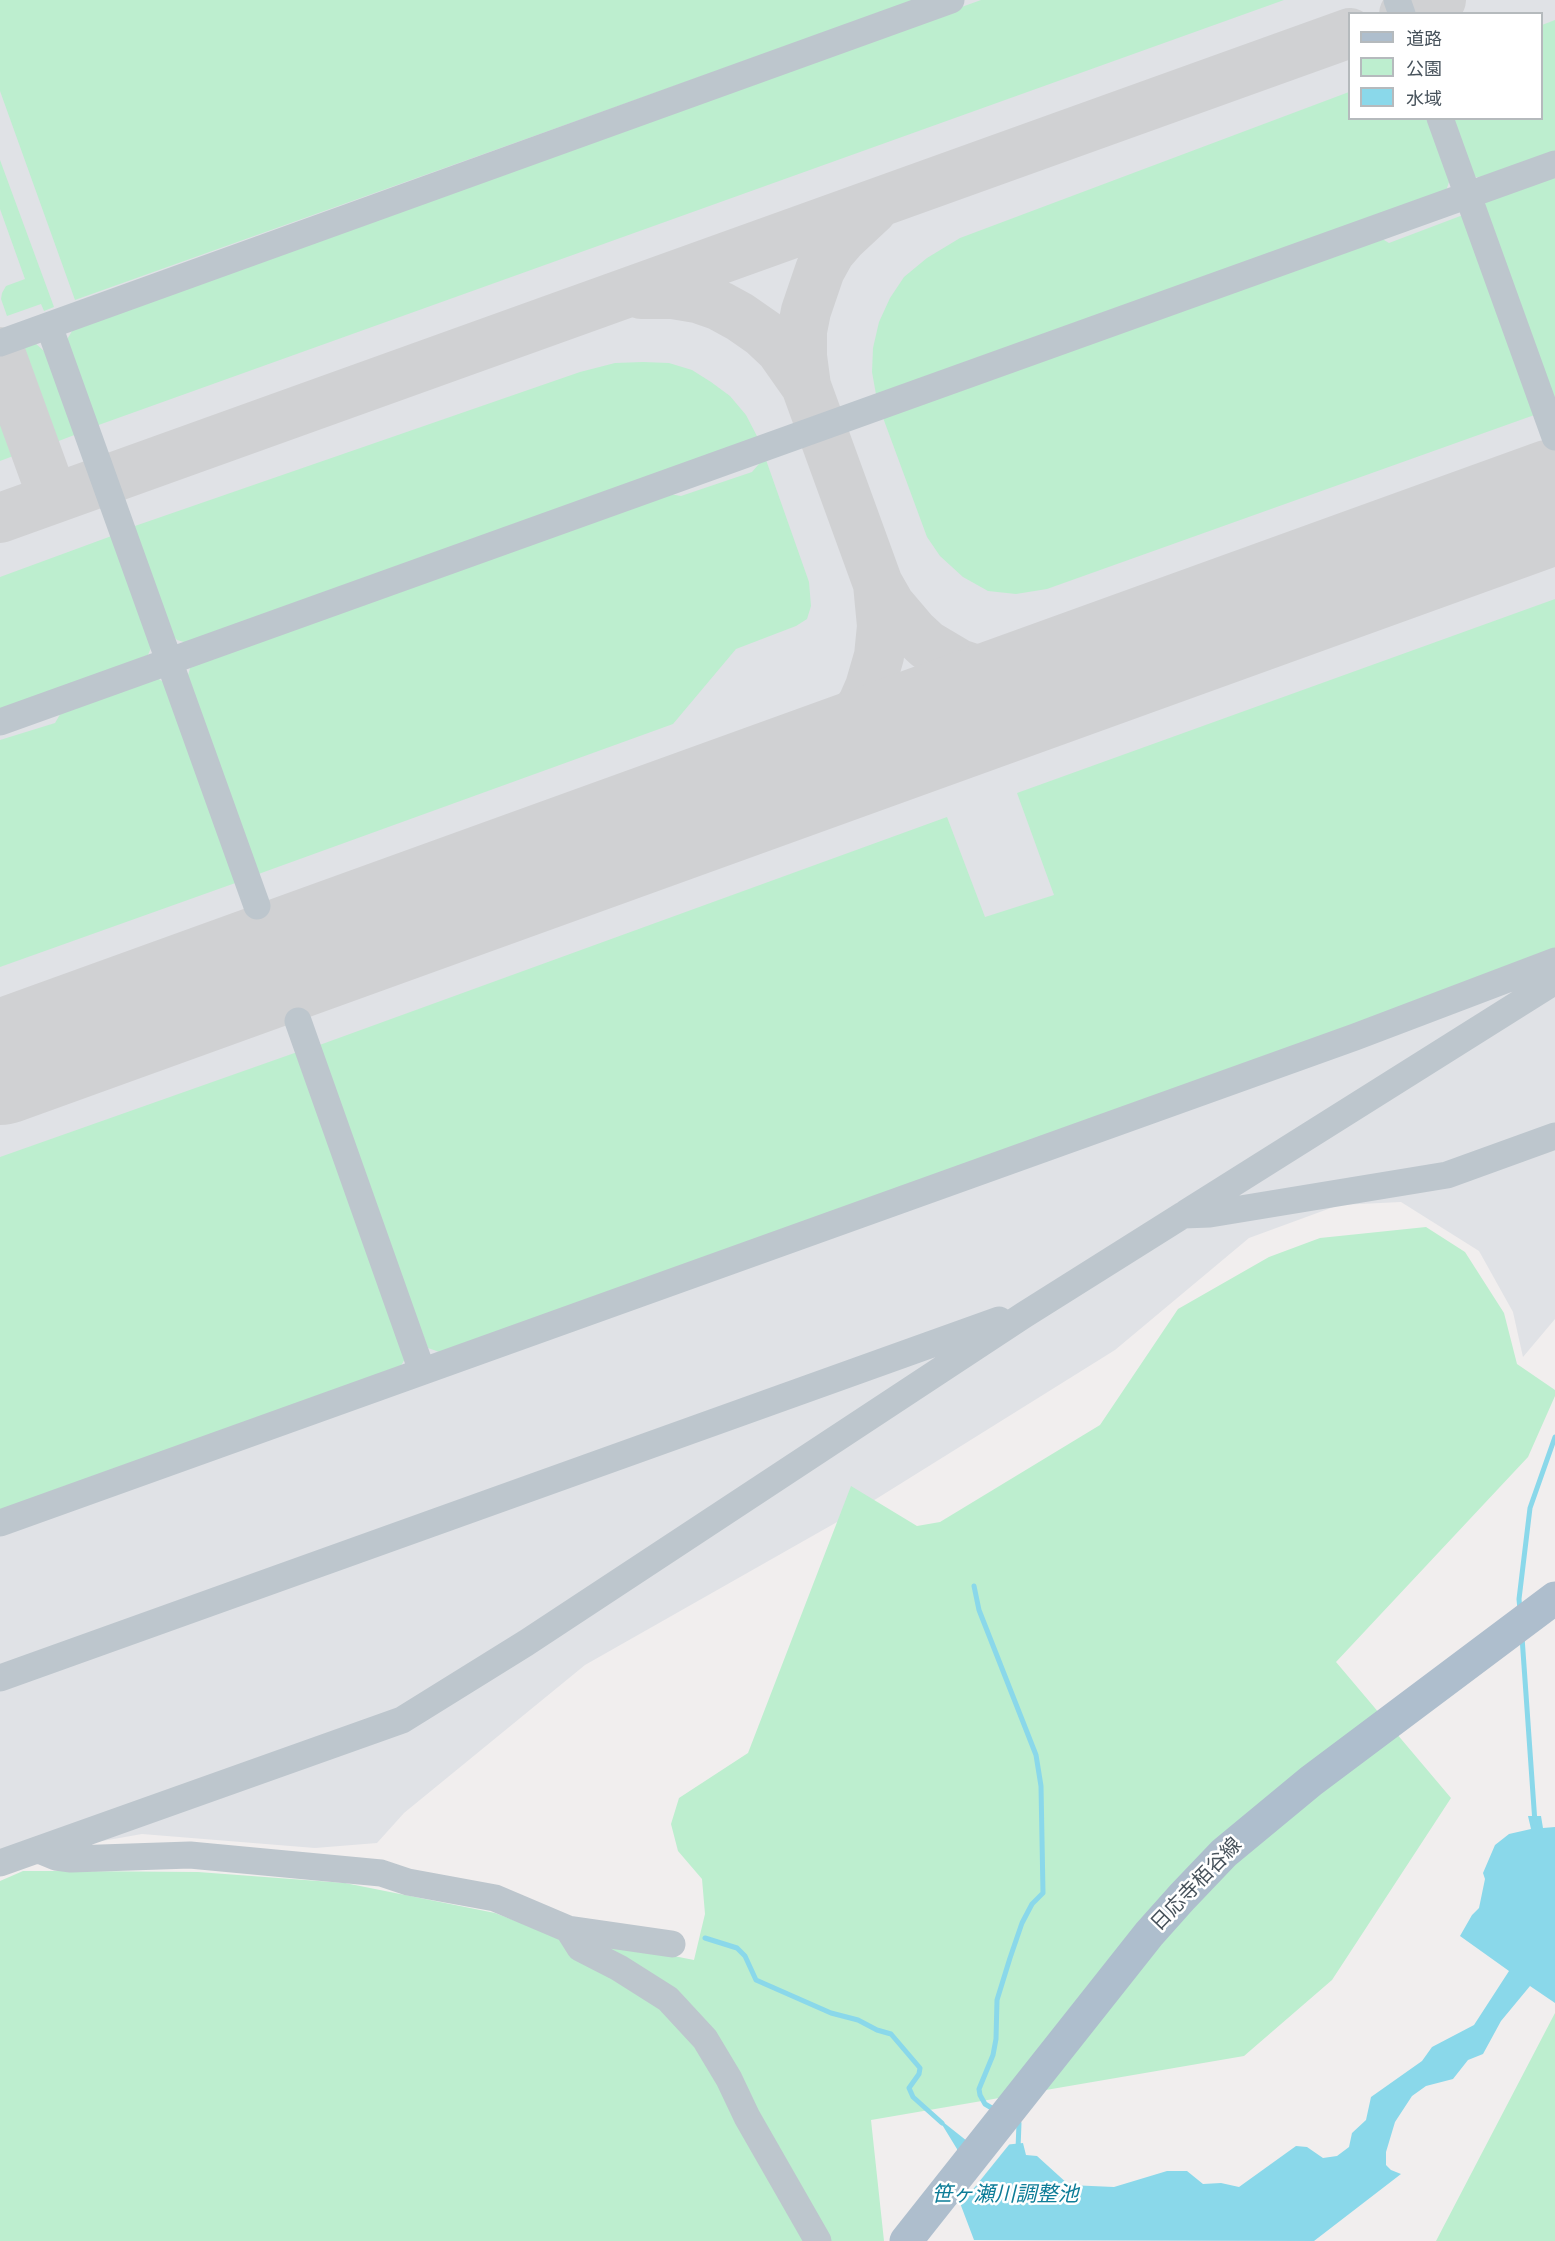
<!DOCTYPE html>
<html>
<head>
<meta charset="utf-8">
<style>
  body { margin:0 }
  #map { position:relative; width:1555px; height:2241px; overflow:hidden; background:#f1eeee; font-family:"DejaVu Sans","Noto Sans JP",sans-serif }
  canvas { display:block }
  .legend { position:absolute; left:1348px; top:12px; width:195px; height:108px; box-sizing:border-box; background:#fff; border:2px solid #b5babd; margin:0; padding:8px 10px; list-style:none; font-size:18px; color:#47525b }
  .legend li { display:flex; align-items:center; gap:12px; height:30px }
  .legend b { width:30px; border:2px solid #b5babd }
</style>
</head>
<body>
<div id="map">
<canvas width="1555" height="2241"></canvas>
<ul class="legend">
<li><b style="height:8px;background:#aebecd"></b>道路</li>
<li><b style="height:16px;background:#bdeecf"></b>公園</li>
<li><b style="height:16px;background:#8ad8ea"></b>水域</li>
</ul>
</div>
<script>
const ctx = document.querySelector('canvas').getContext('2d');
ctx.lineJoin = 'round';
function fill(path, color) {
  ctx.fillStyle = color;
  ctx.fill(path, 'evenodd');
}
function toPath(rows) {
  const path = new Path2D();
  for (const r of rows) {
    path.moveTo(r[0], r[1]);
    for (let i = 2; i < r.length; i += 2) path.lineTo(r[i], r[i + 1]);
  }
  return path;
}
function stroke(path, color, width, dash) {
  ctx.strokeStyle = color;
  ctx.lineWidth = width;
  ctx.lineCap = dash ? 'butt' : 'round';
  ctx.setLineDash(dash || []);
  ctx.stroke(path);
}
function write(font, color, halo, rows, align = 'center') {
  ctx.font = font + ' "DejaVu Sans","Noto Sans JP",sans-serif';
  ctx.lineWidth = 5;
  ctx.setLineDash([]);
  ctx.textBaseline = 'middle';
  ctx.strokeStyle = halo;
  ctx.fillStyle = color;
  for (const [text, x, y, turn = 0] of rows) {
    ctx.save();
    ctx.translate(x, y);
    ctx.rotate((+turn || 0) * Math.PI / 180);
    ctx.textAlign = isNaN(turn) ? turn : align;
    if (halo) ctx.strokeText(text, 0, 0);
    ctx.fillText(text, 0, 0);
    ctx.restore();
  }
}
fill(toPath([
  [0,0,1555,0,1555,1319,1523,1357,1513,1312,1479,1251,1401,1202,1339,1205,1249,1238,1115,1350,860,1509,585,1665,404,1813,377,1843,315,1848,142,1834,0,1859],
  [1350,14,1542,14,1542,118,1350,118]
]), '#e0e2e6');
fill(toPath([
  [0,0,915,0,75,300,0,91],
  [981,0,1284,0,93,427,65,343,75,326],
  [1555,20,1555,157,1492,180,1476,177,1463,169,1444,119,1542,118,1542,25],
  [1349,92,1350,118,1433,119,1451,176,1446,191,877,400,872,372,873,348,879,322,890,298,904,277,927,258,960,238],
  [0,160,54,307,44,311,41,304,7,316,1,299,2,293,6,286,25,279,0,209],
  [1555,169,1555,407,1483,208,1488,198],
  [1463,215,1540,413,1047,589,1016,594,988,591,963,577,940,556,927,537,882,415,1379,237,1389,243],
  [35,343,44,351,77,434,56,442,19,346],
  [643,362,669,363,692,370,711,382,730,396,746,415,760,442,191,644,177,640,169,632,132,527,580,372,615,363],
  [0,410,16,455,0,461],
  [765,457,809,582,811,606,807,619,796,626,736,649,673,724,253,876,187,679,191,665,664,493,681,496,752,472],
  [117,534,152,645,148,655,0,714,0,577],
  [1555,599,1555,954,442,1353,428,1348,314,1047,947,817,985,917,1054,895,1017,793],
  [157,678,168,685,241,881,0,967,0,740,55,723,65,706],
  [303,1050,406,1357,399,1369,0,1515,0,1157],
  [1426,1227,1465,1252,1504,1313,1517,1364,1555,1390,1555,1396,1528,1457,1336,1662,1451,1798,1332,1980,1244,2056,871,2120,884,2241,0,2241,0,1881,23,1871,67,1871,198,1872,345,1883,495,1913,537,1929,694,1960,705,1914,702,1879,678,1851,671,1824,679,1798,748,1753,851,1486,917,1526,940,1522,1100,1425,1178,1309,1269,1257,1320,1238],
  [1555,2013,1555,2241,1436,2241]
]), '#bdeecf');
fill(toPath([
  [1528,1816,1541,1816,1543,1828,1555,1827,1555,2003,1530,1986,1501,2021,1483,2054,1468,2060,1453,2079,1426,2086,1412,2096,1395,2122,1386,2152,1386,2165,1391,2170,1401,2174,1314,2241,974,2240,960,2203,957,2149,938,2118,967,2141,994,2146,1023,2143,1026,2155,1037,2156,1069,2185,1114,2187,1167,2171,1187,2171,1203,2184,1221,2183,1239,2187,1296,2146,1307,2147,1323,2158,1337,2156,1349,2147,1352,2133,1366,2120,1371,2097,1422,2061,1432,2047,1474,2025,1509,1971,1460,1936,1472,1915,1479,1908,1485,1879,1483,1873,1495,1845,1509,1834,1531,1829]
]), '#8ad8ea');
fill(toPath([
  [1012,2141,958,2208,955,2161,994,2143]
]), '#f1eeee');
stroke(toPath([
  [974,1586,979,1610,1036,1755,1041,1786,1043,1893,1032,1904,1022,1923,1010,1958,997,2000,996,2039,993,2055,979,2089,980,2095,985,2104,995,2110],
  [1520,1610,1519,1599,1530,1508,1555,1437],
  [1522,1637,1535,1823],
  [705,1938,737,1948,745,1956,756,1980,831,2013,858,2020,877,2030,891,2034,920,2068,919,2074,909,2088,913,2097,942,2123],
  [1016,2121,1019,2123,1018,2149]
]), '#8ad8ea', 5);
stroke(toPath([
  [1404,14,1441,0],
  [873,209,843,237,830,252,820,270,806,311,802,331,802,356,806,386,878,584,890,605,913,632,927,645,959,664,1001,678,1022,680,1046,679,1085,671],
  [641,294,673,294,697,298,720,306,740,317,763,333,780,349,806,386],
  [0,352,53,498],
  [0,518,1350,33],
  [755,791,806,765,824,753,852,720,863,703,870,687,879,656,882,626,878,584]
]), '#d0d1d3', 50);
stroke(toPath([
  [0,1063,1555,501]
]), '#d0d1d3', 124);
stroke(toPath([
  [1397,0,1402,14],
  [1440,118,1555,437],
  [49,326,257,906],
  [0,343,951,0],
  [0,722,1555,164],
  [298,1021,422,1371],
  [1186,1213,1555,981],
  [0,1523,1355,1037,1555,961],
  [0,1678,999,1320],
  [39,1850,56,1857,71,1859,190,1855,381,1873,408,1882,495,1898,568,1929,672,1944],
  [0,1863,402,1720,526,1643,1024,1315,1183,1215,1210,1214,1447,1175,1555,1136],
  [568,1929,580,1948,619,1968,668,1999,705,2039,729,2079,747,2117,818,2241]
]), '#bdc6cd', 27);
stroke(toPath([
  [906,2241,1149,1934,1182,1897,1224,1853,1311,1781,1555,1598]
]), '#aebecd', 33);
write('20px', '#47525b', '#fff', [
  ["日応寺栢谷線",1197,1885,-46]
]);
write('italic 21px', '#0e7d98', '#fff', [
  ["笹ヶ瀬川調整池",1005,2196]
]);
</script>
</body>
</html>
